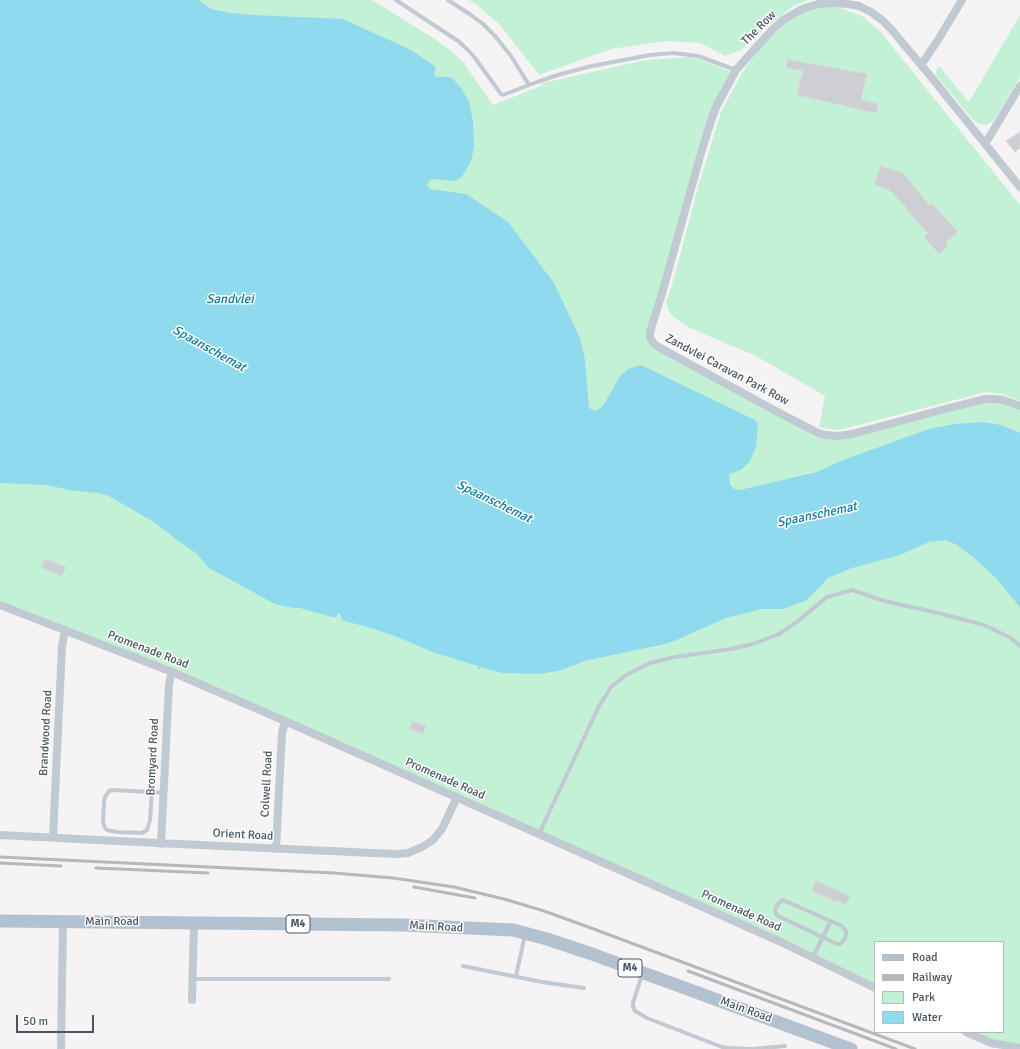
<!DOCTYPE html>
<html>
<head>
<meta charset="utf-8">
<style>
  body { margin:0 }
  #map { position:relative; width:1020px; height:1049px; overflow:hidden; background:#f5f3f3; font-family:Signika,sans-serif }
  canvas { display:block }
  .legend { position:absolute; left:874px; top:941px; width:130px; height:92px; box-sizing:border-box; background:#fff; border:1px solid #b7bbc0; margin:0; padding:5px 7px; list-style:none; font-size:12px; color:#4a5661 }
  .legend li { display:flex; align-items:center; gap:8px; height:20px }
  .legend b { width:20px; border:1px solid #b7bbc0 }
  .scale { position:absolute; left:16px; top:1015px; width:78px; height:18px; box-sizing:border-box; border:2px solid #4a5661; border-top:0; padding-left:5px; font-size:12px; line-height:14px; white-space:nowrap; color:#4a5661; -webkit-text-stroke:3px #fff; paint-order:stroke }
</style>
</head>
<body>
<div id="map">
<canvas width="1020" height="1049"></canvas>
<ul class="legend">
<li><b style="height:5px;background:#b3c2d1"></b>Road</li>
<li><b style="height:5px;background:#b5b8bd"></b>Railway</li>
<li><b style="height:11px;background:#c3f1d5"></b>Park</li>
<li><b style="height:11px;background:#90daee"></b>Water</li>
</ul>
<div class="scale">50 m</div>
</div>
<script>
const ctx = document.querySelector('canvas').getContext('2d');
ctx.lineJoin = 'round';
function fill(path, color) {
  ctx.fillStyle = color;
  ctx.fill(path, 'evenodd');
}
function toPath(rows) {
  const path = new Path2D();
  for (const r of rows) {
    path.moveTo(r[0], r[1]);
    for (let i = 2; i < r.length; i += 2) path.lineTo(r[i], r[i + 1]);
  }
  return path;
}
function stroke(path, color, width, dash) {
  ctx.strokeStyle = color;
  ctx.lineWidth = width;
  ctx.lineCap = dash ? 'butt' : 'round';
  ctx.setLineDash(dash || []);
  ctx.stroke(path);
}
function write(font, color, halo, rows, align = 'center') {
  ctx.font = font + ' Signika,sans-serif';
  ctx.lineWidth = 3;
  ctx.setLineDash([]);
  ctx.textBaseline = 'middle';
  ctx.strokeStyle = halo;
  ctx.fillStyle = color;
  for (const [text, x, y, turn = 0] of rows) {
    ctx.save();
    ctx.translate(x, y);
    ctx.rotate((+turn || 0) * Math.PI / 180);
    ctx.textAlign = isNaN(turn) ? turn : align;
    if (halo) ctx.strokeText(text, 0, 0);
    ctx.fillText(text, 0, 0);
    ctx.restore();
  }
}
fill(toPath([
  [0,0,372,0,435,39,450,50,463,62,493,105,541,86,543,83,646,60,693,57,732,72,713,110,653,319,646,335,647,341,652,347,723,386,835,437,994,399,1020,408,1020,1048,966,1032,1003,1032,1003,942,875,942,875,988,285,721,0,605],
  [469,0,809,0,793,6,768,26,741,50,725,56,700,43,666,41,611,49,539,75,500,25,478,6],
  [814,7,837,7,862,16,879,30,1020,205,1020,401,1003,394,986,392,839,430,819,427,825,396,756,356,690,328,675,318,669,312,666,302,672,285,699,184,721,112,742,73,764,42,790,19],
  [1020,15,1020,77,994,120,990,123,985,125,978,123,974,121,935,74,939,66,969,102]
]), '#c3f1d5');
fill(toPath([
  [0,0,199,0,211,9,231,13,253,15,343,19,411,50,435,66,436,69,434,73,436,77,451,77,461,87,469,102,473,121,474,147,471,161,463,175,459,179,453,181,437,179,430,180,427,185,430,189,466,194,508,222,554,283,580,338,585,360,589,408,595,411,603,406,620,376,628,369,641,365,755,420,758,425,756,447,750,461,741,470,729,474,730,485,734,489,740,490,817,472,843,460,929,429,955,424,982,422,1001,425,1020,433,1020,608,1015,601,996,578,973,557,957,545,946,540,929,542,900,555,852,568,828,578,807,600,784,609,762,609,726,618,674,641,665,644,584,661,578,664,558,671,539,674,502,673,481,667,479,669,478,669,478,666,435,653,395,636,371,628,341,620,341,615,338,613,336,617,332,617,300,608,295,608,279,605,273,603,209,568,196,553,181,543,154,522,107,495,97,493,69,490,47,485,0,483]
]), '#90daee');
const building = toPath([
  [788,59,806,63,867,74,861,100,878,104,876,113,797,95,803,71,786,68,788,59],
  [1020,132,1020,148,1015,152,1006,141,1020,132],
  [880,166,903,173,930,206,932,204,958,232,946,242,948,246,939,254,924,237,928,233,910,214,906,209,907,208,889,189,875,185,880,166],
  [45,559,66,567,62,576,41,567,45,559],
  [413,721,426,726,423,734,410,729,413,721],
  [816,881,850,896,845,905,836,900,835,901,812,891,816,881]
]);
fill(building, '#cdcfd5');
stroke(building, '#d7d9de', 1);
stroke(toPath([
  [396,0,458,41,467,49,475,58,501,94,503,95,537,82,561,74,592,66,650,55,673,53,698,56,736,70],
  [448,0,471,15,483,24,495,36,511,56,529,85],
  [152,792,150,820,147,830,144,832,141,833,117,832,107,830,105,828,103,822,104,802,105,797,109,791,112,790,152,792,164,793],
  [539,834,598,708,611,687,626,675,650,663,675,657,731,649,753,644,779,634,798,621,827,597,852,590,884,601,934,612,984,625,1011,638,1020,646],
  [783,900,842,926,846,931,846,935,845,939,840,944,837,944,778,916,776,914,775,911,776,907,779,903,783,900],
  [813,957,831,921],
  [463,966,542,982,584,988],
  [642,975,633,1003,633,1007,635,1011,647,1018,722,1047,730,1048,753,1049,785,1046],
  [516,976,525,935],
  [193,979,389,979]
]), '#c1cad2', 4);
stroke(toPath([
  [921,65,938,40,962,0],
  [985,144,1020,86],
  [1020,187,927,72,891,29,882,20,871,12,859,6,847,4,834,3,818,4,802,9,783,20,771,31,754,50,736,70,717,105,712,118,701,153,663,290,650,332,650,337,652,341,655,345,772,409,818,433,825,435,838,436,852,434,949,408,985,399,996,399,1003,400,1020,406],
  [0,605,172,672,285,721,714,912,783,943,875,988],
  [0,835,157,843,395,854,408,853,422,847,433,840,442,829,457,797],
  [53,837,62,646,65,631],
  [161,844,169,684,172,672],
  [276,849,282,733,285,721],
  [192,1000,194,923],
  [966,1032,991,1043,1020,1048],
  [61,1049,63,921]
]), '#c1cad2', 8);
stroke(toPath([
  [0,921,402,925,513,930,547,939,592,954,851,1049]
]), '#b3c2d1', 13);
stroke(toPath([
  [0,857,334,873,393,878,454,887,504,899,544,911,591,928,915,1049],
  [0,863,61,866],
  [96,868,208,873],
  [414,887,475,898],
  [688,971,896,1049]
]), '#b5b8bd', 3);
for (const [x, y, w] of [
  [298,924,24],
  [630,968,24]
]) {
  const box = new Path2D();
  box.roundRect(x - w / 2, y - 9, w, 18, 3);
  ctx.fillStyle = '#fff';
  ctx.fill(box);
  stroke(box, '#4a5661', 1);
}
write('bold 11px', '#4a5661', null, [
  ["M4",298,924],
  ["M4",630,968]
]);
write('12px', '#4a5661', '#fff', [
  ["The Row",759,28,-45],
  ["Zandvlei Caravan Park Row",727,370,28],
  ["Promenade Road",148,650,21],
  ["Brandwood Road",46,733,-87],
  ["Bromyard Road",153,757,-87],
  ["Promenade Road",445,779,24],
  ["Colwell Road",267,784,-87],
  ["Orient Road",243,835,3],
  ["Promenade Road",741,911,24],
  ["Main Road",112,922],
  ["Main Road",436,927,3],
  ["Main Road",746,1010,20]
]);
write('italic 13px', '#0c7c9b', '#fff', [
  ["Sandvlei",230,300],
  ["Spaanschemat",209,349,29],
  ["Spaanschemat",494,502,26],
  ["Spaanschemat",817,515,-12]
]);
</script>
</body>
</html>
